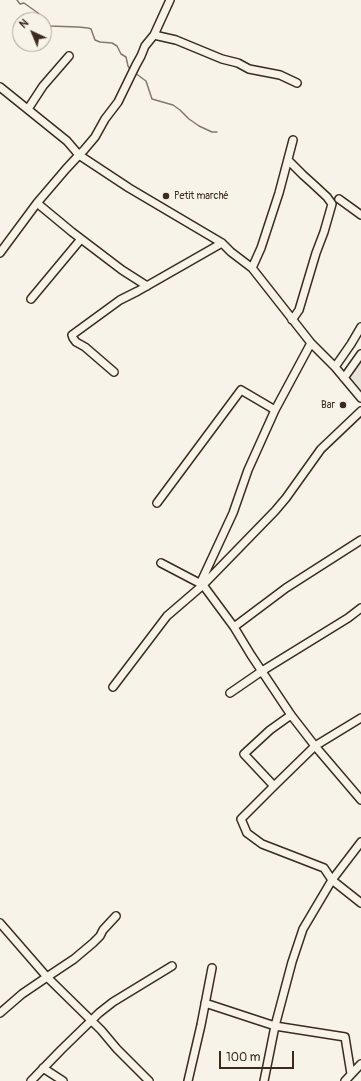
<!DOCTYPE html>
<html>
<head>
<meta charset="utf-8">
<style>
  body { margin:0 }
  #map { position:relative; width:361px; height:1081px; overflow:hidden; background:#f7f3e8; font-family:Pangolin,sans-serif }
  canvas { display:block }
  .north { position:absolute; left:12px; top:12px; width:40px; height:40px; box-sizing:border-box; background:#f7f3e8; border:1px solid #aca397; border-radius:50%; rotate:316deg; font-size:11px; font-weight:700; line-height:16px; text-align:center; color:#3b2a1e }
  .north::after { content:''; display:block; margin:auto; width:14px; height:18px; background:#3b2a1e; clip-path:polygon(50% 0,100% 100%,50% 72%,0 100%) }
  .scale { position:absolute; left:219px; top:1051px; width:75px; height:18px; box-sizing:border-box; border:2px solid #3b2a1e; border-top:0; padding-left:5px; font-size:12px; line-height:14px; white-space:nowrap; color:#3b2a1e; -webkit-text-stroke:3px #f7f3e8; paint-order:stroke }
</style>
</head>
<body>
<div id="map">
<canvas width="361" height="1081"></canvas>
<div class="north">N</div>
<div class="scale">100 m</div>
</div>
<script>
const ctx = document.querySelector('canvas').getContext('2d');
ctx.lineJoin = 'round';
function fill(path, color) {
  ctx.fillStyle = color;
  ctx.fill(path, 'evenodd');
}
function toPath(rows) {
  const path = new Path2D();
  for (const r of rows) {
    path.moveTo(r[0], r[1]);
    for (let i = 2; i < r.length; i += 2) path.lineTo(r[i], r[i + 1]);
  }
  return path;
}
function stroke(path, color, width, dash) {
  ctx.strokeStyle = color;
  ctx.lineWidth = width;
  ctx.lineCap = dash ? 'butt' : 'round';
  ctx.setLineDash(dash || []);
  ctx.stroke(path);
}
function write(font, color, halo, rows, align = 'center') {
  ctx.font = font + ' Pangolin,sans-serif';
  ctx.lineWidth = 3;
  ctx.setLineDash([]);
  ctx.textBaseline = 'middle';
  ctx.strokeStyle = halo;
  ctx.fillStyle = color;
  for (const [text, x, y, turn = 0] of rows) {
    ctx.save();
    ctx.translate(x, y);
    ctx.rotate((+turn || 0) * Math.PI / 180);
    ctx.textAlign = isNaN(turn) ? turn : align;
    if (halo) ctx.strokeText(text, 0, 0);
    ctx.fillText(text, 0, 0);
    ctx.restore();
  }
}
fill(toPath([
  [361,361,361,391,350,379]
]), '#e9e4d9');
stroke(toPath([
  [17,0,20,4,24,3,38,13,49,26,78,27,88,28,91,29,95,40,100,42,112,43,117,46,121,54,126,57,128,66,130,69],
  [135,73,146,81,152,99,173,105,180,110,189,119,199,126,212,132,217,132]
]), '#84786c', 1.5);
const minor = toPath([
  [154,35,176,40,222,59,238,63,249,69,280,75,297,83],
  [0,87,67,141,79,155,84,150,95,137,105,119,118,102,136,65,141,56,145,46,154,35,170,0],
  [28,109,43,86,69,56],
  [288,160,303,175,313,184,327,197,332,204,324,232,316,253,299,310,292,320],
  [339,199,361,215],
  [37,203,72,232,122,270,147,286],
  [0,253,37,203,66,169,79,155,129,188,222,243,231,252,252,268,311,343,335,367,361,398],
  [252,268,261,248,279,193,293,140],
  [31,299,81,239],
  [335,367,351,344,361,327],
  [114,372,85,347,76,342,73,338,72,335,120,300,138,291,222,243],
  [344,378,361,354],
  [157,503,241,390,275,410],
  [161,563,203,585,234,627,251,655,291,715,315,746,361,800],
  [200,584,233,513,248,470,275,410,311,343],
  [234,627,286,588,361,540],
  [113,687,167,616,203,585,275,511,286,498,321,449,361,411],
  [230,693,262,671,348,618,361,608],
  [361,718,315,746,274,786,241,819,247,833,262,844,324,868,332,880,361,903],
  [274,786,244,754,270,730,291,715],
  [0,923,47,977,74,959,93,943,100,936,103,930,116,916],
  [205,1003,275,1026,345,1037,351,1074],
  [0,1013,22,994,47,977,101,1030,117,1049,149,1081],
  [43,1068,63,1081],
  [31,1081,61,1050,99,1013,113,1002,172,966],
  [188,1081,201,1025,212,968],
  [264,1081,275,1026,292,962,303,929,332,880,361,842],
  [345,1081,361,1064]
]);
stroke(minor, '#3b2a1e', 10);
stroke(minor, '#f7f3e8', 7);
for (const [x, y, r, color] of [
  [166,196,4,"#3b2a1e"],
  [343,405,4,"#3b2a1e"]
]) {
  const dot = new Path2D();
  dot.arc(x, y, r, 0, 2 * Math.PI);
  ctx.fillStyle = color;
  ctx.fill(dot);
  stroke(dot, '#f7f3e8', 1.5);
}
write('10px', '#3b2a1e', '#f7f3e8', [
  ["Petit marché",174,196],
  ["Bar",335,405,"right"]
], 'left');
</script>
</body>
</html>
